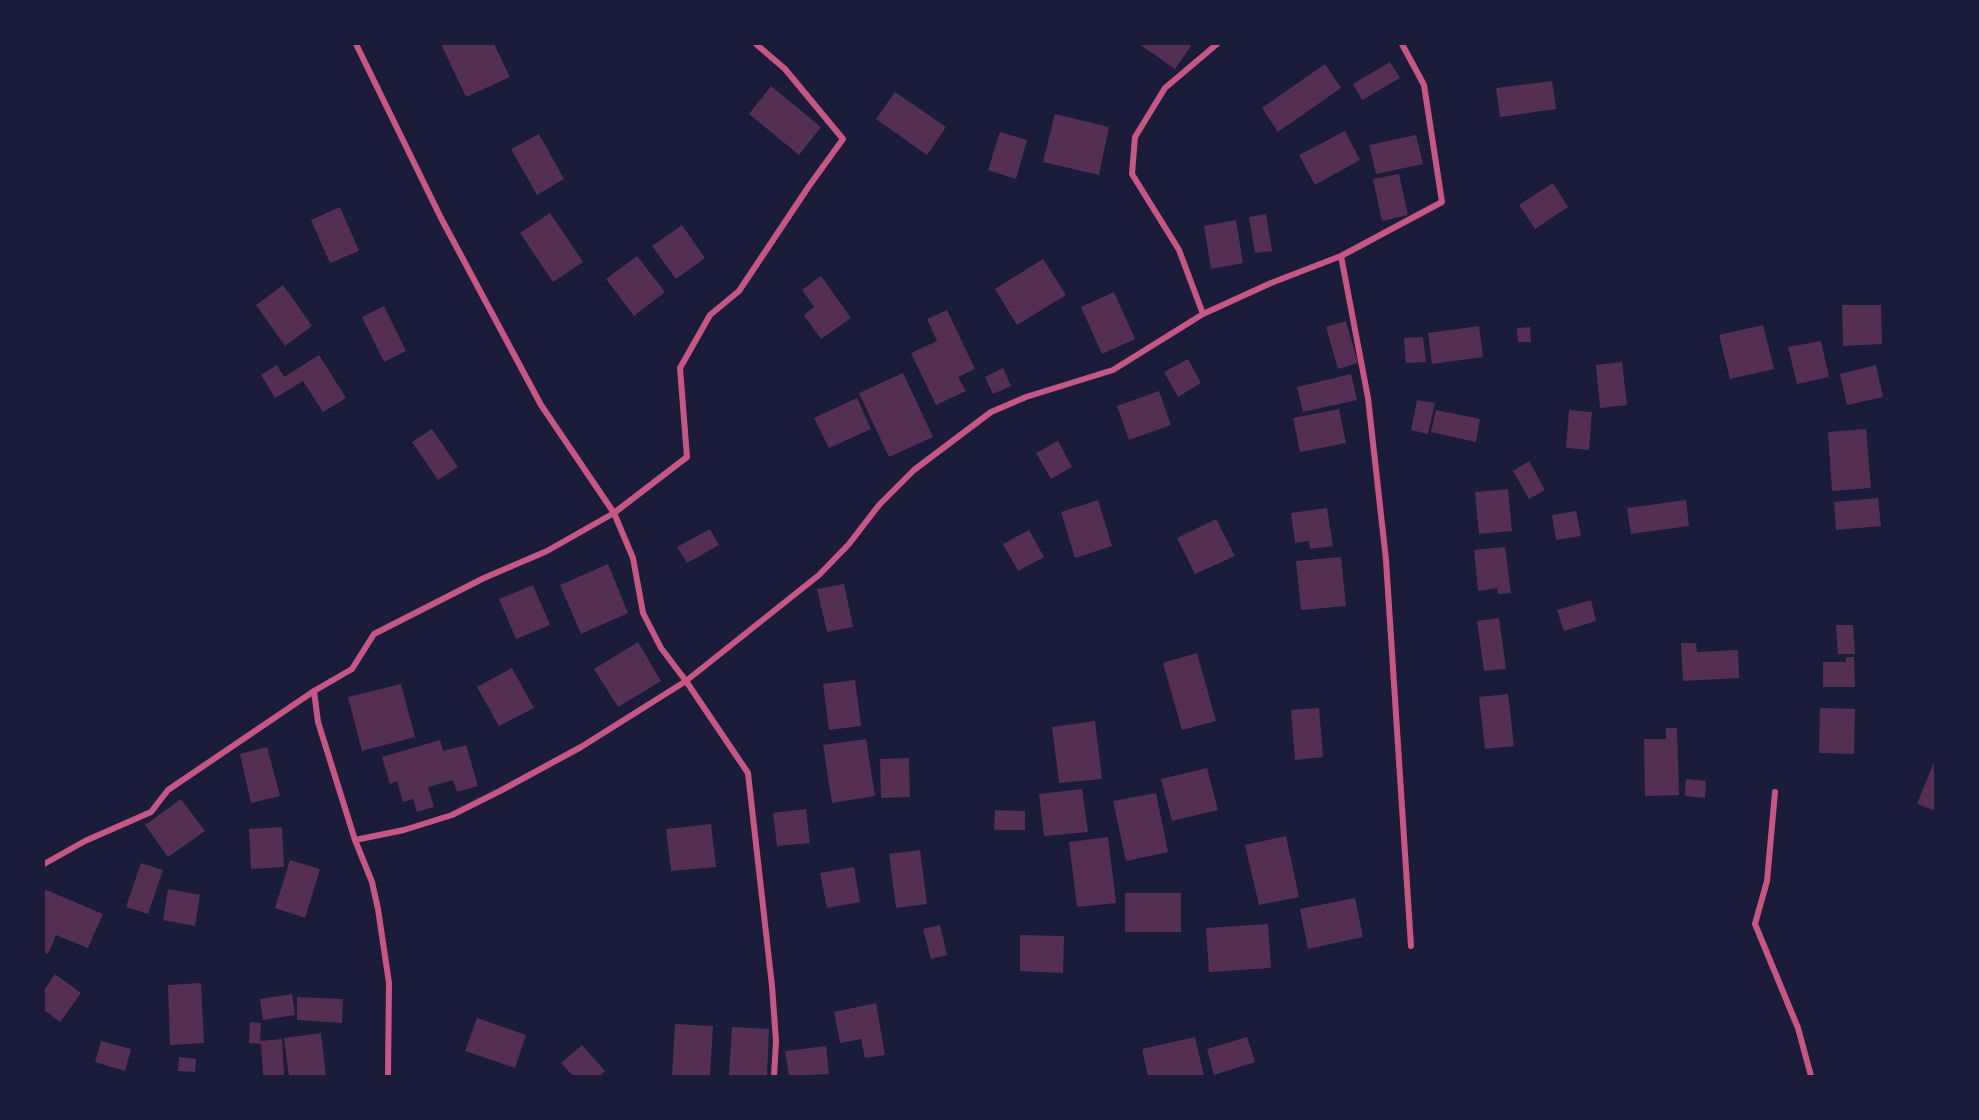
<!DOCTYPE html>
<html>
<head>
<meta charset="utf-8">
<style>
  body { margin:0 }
  #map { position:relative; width:1979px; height:1120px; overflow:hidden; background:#1b1b3a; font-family:"Noto Serif",serif }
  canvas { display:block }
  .frame { position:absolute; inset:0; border:45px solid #1b1b3a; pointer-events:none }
</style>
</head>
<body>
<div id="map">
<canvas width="1979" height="1120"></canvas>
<div class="frame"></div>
</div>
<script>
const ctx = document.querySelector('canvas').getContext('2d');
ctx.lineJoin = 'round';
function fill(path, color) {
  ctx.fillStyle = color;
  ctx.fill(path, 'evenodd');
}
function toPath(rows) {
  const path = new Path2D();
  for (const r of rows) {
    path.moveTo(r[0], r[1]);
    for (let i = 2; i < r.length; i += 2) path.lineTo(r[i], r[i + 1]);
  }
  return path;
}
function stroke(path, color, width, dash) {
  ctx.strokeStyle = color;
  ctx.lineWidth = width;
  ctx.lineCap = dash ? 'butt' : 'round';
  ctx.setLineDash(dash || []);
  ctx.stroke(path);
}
fill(toPath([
  [441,44,494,44,510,77,466,97],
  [1139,44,1188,44,1191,46,1175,69],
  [1390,62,1400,78,1362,100,1353,84],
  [1325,64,1341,88,1278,132,1262,108],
  [1552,81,1556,109,1500,117,1496,88],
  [771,86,821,127,799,155,749,114],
  [895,92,946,127,927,155,876,119],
  [1055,114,1109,127,1099,175,1043,162],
  [1345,131,1360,160,1315,185,1299,155],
  [1000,132,1027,140,1016,179,988,170],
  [539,134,564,179,537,195,511,149],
  [1416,135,1423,164,1376,174,1369,145],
  [1399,174,1408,215,1382,221,1373,179],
  [1553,183,1568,207,1535,229,1519,205],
  [340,207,359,251,330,263,311,220],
  [550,213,583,262,553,282,520,233],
  [1266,214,1272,251,1255,253,1249,217],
  [1236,220,1243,263,1211,269,1204,226],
  [682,225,705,258,676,279,652,246],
  [637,256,665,292,634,316,606,279],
  [1043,259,1066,295,1017,325,995,289],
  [821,276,851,318,821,339,804,315,814,307,802,290],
  [283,285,312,326,285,346,256,305],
  [1114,292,1135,339,1102,354,1081,307],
  [1842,305,1881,305,1882,344,1843,346],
  [384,306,406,351,384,362,362,317],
  [947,310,975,369,958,377,966,391,936,405,911,353,937,341,927,319],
  [1346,321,1358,363,1338,369,1326,327],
  [1763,325,1774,369,1730,379,1719,335],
  [1479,326,1483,357,1432,364,1428,333],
  [1530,327,1531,342,1518,342,1517,328],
  [1423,337,1426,362,1406,363,1404,338],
  [1821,341,1829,377,1797,384,1788,347],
  [319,355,346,398,323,412,303,381,275,398,261,375,277,365,284,377],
  [1188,359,1201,383,1178,397,1164,372],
  [1622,362,1627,405,1600,408,1596,365],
  [1876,365,1883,397,1847,405,1840,374],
  [1003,368,1011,386,993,394,985,377],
  [903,373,933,437,889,457,859,393],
  [1351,374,1357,400,1303,412,1297,387],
  [1159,391,1171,425,1129,440,1117,406],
  [857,398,871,429,829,448,814,418],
  [1417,400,1435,403,1428,434,1411,430],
  [1339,409,1346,443,1300,452,1293,418],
  [1436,410,1480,419,1476,442,1431,432],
  [1569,410,1592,412,1589,450,1566,448],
  [432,429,458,467,438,480,412,442],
  [1866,429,1871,488,1832,491,1828,432],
  [1058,441,1072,467,1051,479,1036,453],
  [1529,461,1545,490,1529,499,1513,471],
  [1508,489,1512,531,1479,534,1475,492],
  [1878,498,1881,526,1836,530,1834,502],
  [1098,500,1112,546,1075,558,1061,512],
  [1686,500,1689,526,1631,534,1627,508],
  [1327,508,1333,546,1310,549,1309,541,1295,543,1291,513],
  [1576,511,1581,536,1556,540,1552,515],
  [1216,519,1235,556,1195,574,1177,538],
  [710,529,719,545,687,563,677,547],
  [1029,530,1044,557,1018,571,1003,544],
  [1505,547,1511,593,1498,594,1497,588,1478,591,1474,550],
  [1341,557,1346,606,1301,610,1296,561],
  [608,564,628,613,581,634,560,585],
  [844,584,853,627,827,632,817,589],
  [533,585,550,625,516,639,499,599],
  [1591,600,1596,621,1564,631,1557,610],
  [1499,618,1506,669,1484,671,1477,621],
  [1836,625,1853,625,1855,654,1838,654],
  [638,642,661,681,618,707,594,669],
  [1681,643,1696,643,1697,652,1738,650,1739,678,1683,681],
  [1197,653,1216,721,1182,730,1163,663],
  [1846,657,1854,657,1855,687,1823,687,1823,662,1846,662],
  [512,668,534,708,499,726,477,687],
  [855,680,861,726,829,730,823,684],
  [401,684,415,737,362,751,348,697],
  [1508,694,1514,746,1485,749,1479,697],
  [1319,708,1323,757,1295,760,1291,710],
  [1820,708,1855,709,1854,754,1819,753],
  [1095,721,1102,779,1059,783,1052,727],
  [1666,728,1677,728,1679,795,1645,796,1644,739,1666,739],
  [866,739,875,796,832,803,823,745],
  [440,740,443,751,466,745,478,786,457,792,453,780,428,787,434,807,417,812,413,799,403,802,397,781,390,784,382,757],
  [267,747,280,796,251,803,240,754],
  [1936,757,1936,811,1917,804],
  [909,758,910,797,881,798,880,759],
  [1207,768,1218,810,1172,821,1161,779],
  [1686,779,1706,781,1705,798,1685,796],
  [1082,789,1088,832,1044,836,1039,794],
  [1156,793,1168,852,1126,861,1113,801],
  [181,799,205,831,168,857,145,825],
  [806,809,810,843,777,846,773,813],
  [995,810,1025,811,1025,830,994,830],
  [711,824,716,867,671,871,666,829],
  [282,827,284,867,251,869,249,829],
  [1286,836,1299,897,1259,905,1245,845],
  [1108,837,1116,903,1077,907,1069,842],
  [920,850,927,904,896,908,889,854],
  [290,860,320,869,305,918,275,908],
  [141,863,163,870,148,914,126,907],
  [854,867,860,902,827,908,820,873],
  [44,889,103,914,88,948,56,935,48,954,44,952],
  [168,889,200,895,195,926,163,920],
  [1125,893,1181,893,1181,932,1125,932],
  [1355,898,1363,937,1308,949,1300,909],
  [1268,924,1271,968,1209,972,1206,928],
  [940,925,947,955,931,959,923,929],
  [1020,935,1064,936,1063,973,1020,971],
  [55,974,81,993,60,1022,44,1010,44,990],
  [201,983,204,1043,170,1045,168,985],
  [292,994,295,1015,263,1020,260,999],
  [297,997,343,999,342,1023,297,1020],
  [876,1003,885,1055,865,1058,861,1039,840,1043,834,1012],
  [477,1018,526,1035,515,1068,465,1051],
  [250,1022,261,1023,260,1041,282,1039,284,1076,263,1076,261,1044,249,1043],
  [675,1024,713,1026,710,1076,672,1076],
  [732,1027,769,1029,767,1076,729,1076],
  [321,1033,326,1076,289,1076,284,1038],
  [1195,1037,1204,1076,1148,1076,1142,1049],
  [1247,1037,1255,1062,1214,1075,1207,1049],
  [101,1041,131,1049,125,1071,95,1062],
  [582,1045,605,1071,599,1076,573,1076,561,1063],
  [826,1046,829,1074,789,1076,785,1051],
  [179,1057,196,1059,195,1072,178,1071]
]), '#542f53');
stroke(toPath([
  [356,44,441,218,541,405,614,513,633,558,643,613,661,648,686,681,748,773,772,986,776,1041,774,1076],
  [1402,44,1424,85,1442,202,1341,256,1368,398,1386,560,1411,946],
  [1203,314,1179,250,1132,174,1135,137,1165,88,1217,44],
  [314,691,318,722,355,840,372,882,378,909,389,983,388,1076],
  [1775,792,1767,881,1755,924,1798,1028,1811,1076],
  [355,840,404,830,452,815,500,791,581,747,686,681,819,575,849,544,879,505,914,470,991,412,1026,397,1113,370,1203,314,1271,283,1341,256],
  [44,864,85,841,151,812,168,790,314,691,352,669,374,634,484,578,547,551,614,513,687,457,680,368,710,315,739,291,809,186,843,139,785,69,756,44]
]), '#c65784', 6);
</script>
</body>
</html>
